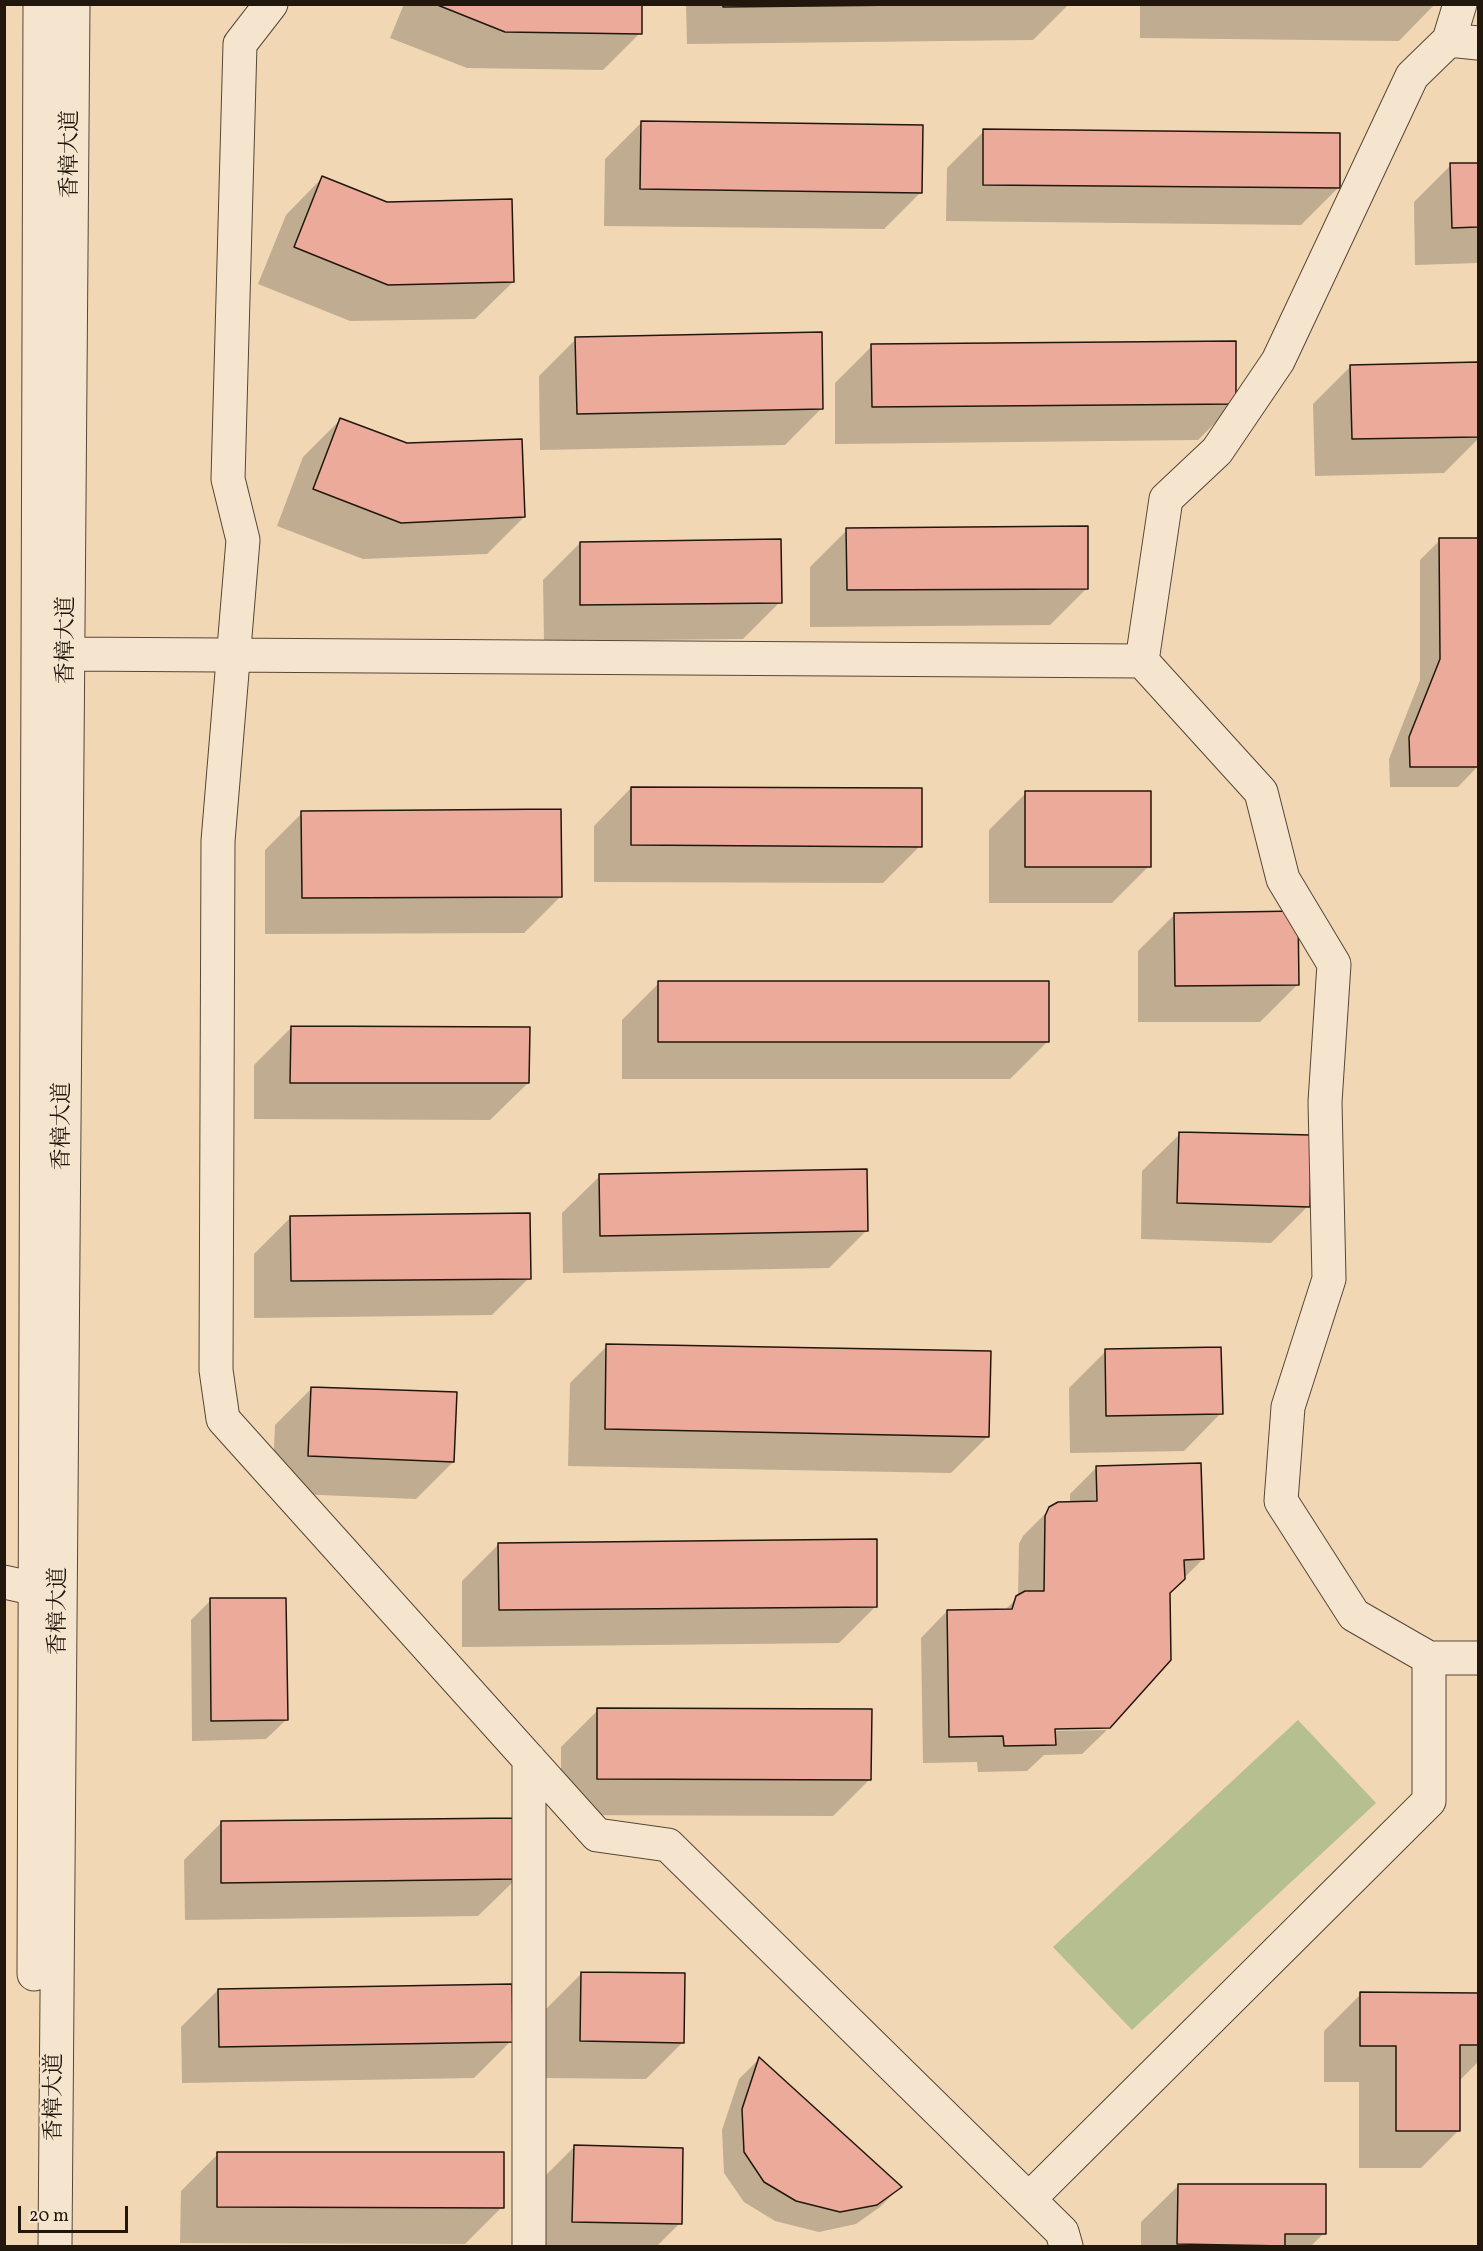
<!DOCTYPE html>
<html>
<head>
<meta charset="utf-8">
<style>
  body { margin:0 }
  #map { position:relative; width:1483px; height:2251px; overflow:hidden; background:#f1d7b4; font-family:Vollkorn,serif }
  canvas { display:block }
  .frame { position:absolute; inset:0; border:6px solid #22170d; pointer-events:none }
  .scale { position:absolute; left:18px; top:2206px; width:110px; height:27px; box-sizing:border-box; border:3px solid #22170d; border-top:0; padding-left:8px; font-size:18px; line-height:21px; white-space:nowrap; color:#22170d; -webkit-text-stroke:4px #f6e5ce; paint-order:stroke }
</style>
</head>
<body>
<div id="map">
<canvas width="1483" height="2251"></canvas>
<div class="frame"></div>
<div class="scale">20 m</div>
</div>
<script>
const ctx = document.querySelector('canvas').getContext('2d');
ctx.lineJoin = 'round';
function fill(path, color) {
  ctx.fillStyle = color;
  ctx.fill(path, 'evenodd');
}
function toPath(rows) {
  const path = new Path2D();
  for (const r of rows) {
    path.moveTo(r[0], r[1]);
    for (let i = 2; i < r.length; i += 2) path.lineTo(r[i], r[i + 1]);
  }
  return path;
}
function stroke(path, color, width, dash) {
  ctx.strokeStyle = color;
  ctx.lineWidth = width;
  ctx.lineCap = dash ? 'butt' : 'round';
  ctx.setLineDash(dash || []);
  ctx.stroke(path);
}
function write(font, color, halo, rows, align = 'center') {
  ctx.font = font + ' Vollkorn,"Noto Serif SC",serif';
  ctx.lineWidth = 4.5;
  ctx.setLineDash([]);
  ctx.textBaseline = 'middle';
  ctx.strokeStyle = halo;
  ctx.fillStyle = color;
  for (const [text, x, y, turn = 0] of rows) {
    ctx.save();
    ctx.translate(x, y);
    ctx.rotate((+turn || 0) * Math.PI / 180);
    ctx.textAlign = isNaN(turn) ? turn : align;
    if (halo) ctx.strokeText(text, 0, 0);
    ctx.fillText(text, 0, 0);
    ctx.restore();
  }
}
fill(toPath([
  [1298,1720,1376,1803,1132,2030,1053,1947]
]), '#b6bf90');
fill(toPath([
  [404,4,641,4,640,33,603,70,467,68,390,38],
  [686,4,1069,4,1033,40,687,44],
  [1140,4,1435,4,1399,41,1140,38],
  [642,122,921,192,884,229,604,226,605,159],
  [984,131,1338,188,1301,225,946,221,947,168],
  [1478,164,1478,263,1415,265,1414,202,1451,165],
  [323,177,513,282,475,319,350,321,258,284,286,215],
  [576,339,822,408,785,445,540,450,539,376],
  [872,346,1235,403,1198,440,835,444,835,383],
  [1478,364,1478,439,1444,473,1315,476,1313,404,1350,367],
  [340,420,524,517,487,554,363,559,277,526,303,457],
  [847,530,1087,588,1050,625,810,627,810,567],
  [1440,540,1477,540,1478,766,1458,787,1390,787,1389,759,1420,680,1420,560],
  [580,543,780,602,743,639,544,641,543,580],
  [631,788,920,846,883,883,594,882,594,826],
  [1026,793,1149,866,1112,903,989,903,989,830],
  [302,813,561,896,524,933,265,934,265,850],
  [1175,914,1297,985,1260,1022,1138,1022,1138,951],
  [659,983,1047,1042,1010,1079,622,1079,622,1020],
  [291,1028,528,1083,490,1120,254,1119,254,1065],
  [1180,1134,1308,1206,1271,1243,1141,1239,1142,1171],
  [600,1176,867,1230,829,1268,563,1273,562,1213],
  [291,1217,529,1278,492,1315,254,1318,254,1254],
  [607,1346,988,1436,951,1473,568,1466,570,1383],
  [1106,1351,1221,1413,1184,1451,1070,1453,1069,1388],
  [312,1388,453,1462,416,1499,272,1493,275,1425],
  [1096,1468,1203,1559,1168,1594,1048,1731,1107,1730,1082,1754,1044,1755,1027,1771,978,1772,977,1762,923,1763,921,1638,947,1611,1005,1610,1018,1597,1019,1544,1023,1536,1050,1509,1070,1503,1070,1494],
  [499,1544,876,1606,839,1643,462,1647,462,1581],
  [211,1600,287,1719,266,1739,192,1741,191,1620],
  [598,1710,870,1779,833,1816,561,1815,561,1747],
  [221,1823,516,1879,478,1916,185,1920,184,1860],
  [582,1973,683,2042,646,2079,544,2078,545,2010],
  [218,1990,511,2041,474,2078,182,2083,181,2027],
  [1361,1994,1478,1994,1478,2062,1458,2082,1458,2131,1421,2168,1359,2168,1359,2082,1324,2082,1324,2031],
  [759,2059,900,2187,880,2207,856,2224,819,2232,775,2221,744,2202,724,2173,722,2130,739,2079],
  [574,2147,680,2223,657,2246,536,2246,537,2184],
  [218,2154,502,2207,465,2244,180,2243,181,2191],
  [1179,2185,1324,2233,1311,2246,1141,2246,1141,2222]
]), '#0003');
const building = toPath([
  [435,4,642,4,642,34,505,32,435,4],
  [723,4,993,4,723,7,723,4],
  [641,121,923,125,922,193,640,189,641,121],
  [983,129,1340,133,1340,188,983,185,983,129],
  [1450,163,1478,163,1478,227,1452,228,1450,163],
  [322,176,387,202,512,199,514,282,388,285,294,247,322,176],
  [822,332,823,409,577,414,575,337,822,332],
  [1236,341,1236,404,872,407,871,344,1236,341],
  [1478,362,1478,437,1352,439,1350,365,1478,362],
  [340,418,407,443,522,439,525,517,401,523,313,489,340,418],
  [1088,526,1088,589,847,590,846,528,1088,526],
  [1439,538,1478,538,1478,767,1410,767,1409,737,1440,659,1439,538],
  [781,539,782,603,580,605,580,542,781,539],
  [631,787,922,788,922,847,631,845,631,787],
  [1025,791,1151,791,1151,867,1025,867,1025,791],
  [561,809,562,897,302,898,301,811,561,809],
  [1298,911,1299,985,1175,986,1174,913,1298,911],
  [658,981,1049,981,1049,1042,658,1042,658,981],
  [291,1026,530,1027,529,1083,290,1083,291,1026],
  [1179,1132,1311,1135,1310,1207,1177,1203,1179,1132],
  [867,1169,868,1231,600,1236,599,1174,867,1169],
  [530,1213,531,1279,291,1281,290,1216,530,1213],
  [606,1344,991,1351,989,1437,605,1429,606,1344],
  [1221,1347,1223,1414,1106,1416,1105,1349,1221,1347],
  [311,1387,457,1392,454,1462,308,1456,311,1387],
  [1201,1463,1204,1559,1184,1560,1185,1579,1170,1593,1171,1660,1110,1728,1055,1729,1056,1745,1004,1746,1003,1736,949,1737,947,1610,1012,1609,1016,1596,1025,1591,1044,1591,1045,1516,1049,1507,1058,1502,1097,1501,1096,1466,1201,1463],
  [877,1539,877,1607,499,1610,498,1543,877,1539],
  [210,1598,286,1598,288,1720,211,1721,210,1598],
  [597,1708,872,1709,871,1780,597,1779,597,1708],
  [516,1818,517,1879,221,1883,221,1821,516,1818],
  [581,1972,685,1973,684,2043,580,2041,581,1972],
  [512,1984,513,2042,219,2047,218,1989,512,1984],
  [1360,1992,1478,1993,1478,2045,1460,2045,1460,2131,1396,2131,1396,2046,1360,2046,1360,1992],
  [759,2057,902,2187,877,2205,840,2212,796,2201,764,2182,744,2152,742,2109,759,2057],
  [574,2145,683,2148,682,2224,572,2222,574,2145],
  [217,2152,504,2152,504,2208,217,2207,217,2152],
  [1178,2184,1326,2184,1326,2234,1285,2234,1285,2246,1177,2244,1178,2184]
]);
fill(building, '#ebaa9a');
stroke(building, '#22170d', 1.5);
const minor = toPath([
  [271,4,240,44,228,479,243,540,218,841,216,1370,223,1419,597,1835,668,1845,1062,2232,1066,2246],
  [1449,40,1460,4],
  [68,654,1142,661,1261,792,1283,879,1334,964,1325,1102,1329,1279,1288,1407,1281,1501,1354,1615,1429,1658,1478,1658],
  [1142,661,1166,499,1217,451,1278,361,1412,76,1449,40,1478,43],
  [4,1582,36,1589],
  [529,1759,529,2246],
  [34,1974,40,4],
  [1029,2199,1429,1801,1429,1658],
  [55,2246,73,4]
]);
stroke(minor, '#564737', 35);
stroke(minor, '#f6e5ce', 33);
write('22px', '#22170d', '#f6e5ce', [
  ["香樟大道",72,154,-90],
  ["香樟大道",68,640,-90],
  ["香樟大道",64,1126,-90],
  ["香樟大道",60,1611,-90],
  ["香樟大道",56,2097,-90]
]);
</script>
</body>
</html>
